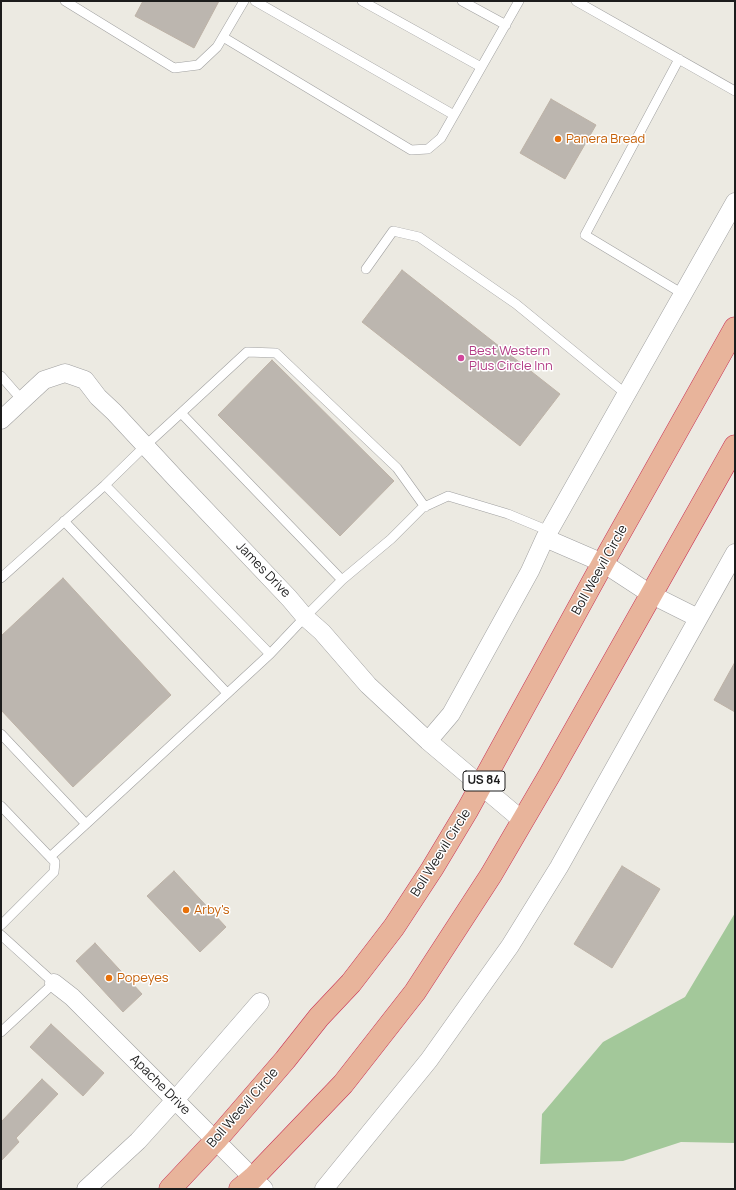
<!DOCTYPE html>
<html>
<head>
<meta charset="utf-8">
<style>
  body { margin:0 }
  #map { position:relative; width:736px; height:1190px; overflow:hidden; background:#eceae2; font-family:Manrope,sans-serif }
  canvas { display:block }
  .frame { position:absolute; inset:0; border:2px solid #1c1c1c; pointer-events:none }
</style>
</head>
<body>
<div id="map">
<canvas width="736" height="1190"></canvas>
<div class="frame"></div>
</div>
<script>
const ctx = document.querySelector('canvas').getContext('2d');
ctx.lineJoin = 'round';
function fill(path, color) {
  ctx.fillStyle = color;
  ctx.fill(path, 'evenodd');
}
function toPath(rows) {
  const path = new Path2D();
  for (const r of rows) {
    path.moveTo(r[0], r[1]);
    for (let i = 2; i < r.length; i += 2) path.lineTo(r[i], r[i + 1]);
  }
  return path;
}
function stroke(path, color, width, dash) {
  ctx.strokeStyle = color;
  ctx.lineWidth = width;
  ctx.lineCap = dash ? 'butt' : 'round';
  ctx.setLineDash(dash || []);
  ctx.stroke(path);
}
function write(font, color, halo, rows, align = 'center') {
  ctx.font = font + ' Manrope,sans-serif';
  ctx.lineWidth = 3;
  ctx.setLineDash([]);
  ctx.textBaseline = 'middle';
  ctx.strokeStyle = halo;
  ctx.fillStyle = color;
  for (const [text, x, y, turn = 0] of rows) {
    ctx.save();
    ctx.translate(x, y);
    ctx.rotate((+turn || 0) * Math.PI / 180);
    ctx.textAlign = isNaN(turn) ? turn : align;
    if (halo) ctx.strokeText(text, 0, 0);
    ctx.fillText(text, 0, 0);
    ctx.restore();
  }
}
fill(toPath([
  [735,913,735,1143,681,1142,623,1161,540,1164,542,1114,603,1042,685,997]
]), '#a3c89a');
const building = toPath([
  [143,1,219,1,194,48,135,16,143,1],
  [551,99,596,125,565,179,520,153,551,99],
  [402,270,560,394,520,446,362,322,402,270],
  [272,360,394,481,340,536,218,415,272,360],
  [63,578,171,695,73,787,1,710,1,636,63,578],
  [735,662,735,712,714,700,735,662],
  [622,866,660,889,612,968,574,944,622,866],
  [174,871,226,927,200,952,147,896,174,871],
  [95,943,142,994,123,1012,76,961,95,943],
  [51,1024,104,1073,83,1096,30,1047,51,1024],
  [42,1079,58,1094,16,1138,19,1142,1,1161,1,1122,42,1079]
]);
fill(building, '#bcb6af');
stroke(building, '#bdb2a6', 1);
const service = toPath([
  [65,1,174,68,198,65,217,47,244,1],
  [255,1,454,115],
  [362,1,481,67],
  [462,1,506,25],
  [576,1,735,91],
  [223,37,411,150,428,149,441,138,519,1],
  [679,59,585,235,683,294],
  [366,269,393,231,419,237,516,304,626,394],
  [1,376,22,400],
  [181,413,342,580,305,617,270,654,105,485,145,446,181,413],
  [181,413,247,352,276,353,397,468,425,507],
  [64,521,227,693],
  [1,578,105,485],
  [342,580,391,539,422,508,448,496,508,514,549,531],
  [1,734,86,824,270,654],
  [1,806,50,857,86,824],
  [1,925,54,872,55,862,50,857],
  [1,935,54,983,1,1032]
]);
const minor = toPath([
  [1,420,44,380,65,373,85,380,98,397,114,412,177,480,289,598,305,617,322,632,368,685,428,741,523,821],
  [545,538,603,563,652,595,698,618],
  [428,741,451,714,530,571,545,538,735,202],
  [54,983,72,997,264,1189],
  [86,1189,138,1141,175,1100,260,1002],
  [324,1189,429,1060,510,946,559,867,735,553]
]);
const trunk = toPath([
  [170,1189,216,1140,285,1060,319,1017,351,983,394,927,432,869,468,809,603,563,735,328],
  [240,1189,253,1178,343,1084,415,992,491,875,550,774,735,446]
]);
stroke(service, '#a0a0a0', 10);
stroke(minor, '#a0a0a0', 19);
stroke(trunk, '#c83255', 23);
stroke(service, '#fff', 9);
stroke(minor, '#fff', 18);
stroke(trunk, '#e8b49b', 22);
for (const [x, y, r, color] of [
  [558,139,4,"#e8710a"],
  [461,358,4,"#d1479c"],
  [186,910,4,"#e8710a"],
  [109,978,4,"#e8710a"]
]) {
  const dot = new Path2D();
  dot.arc(x, y, r, 0, 2 * Math.PI);
  ctx.fillStyle = color;
  ctx.fill(dot);
  stroke(dot, '#fff', 1.5);
}
for (const [x, y, w] of [
  [484,781,42]
]) {
  const box = new Path2D();
  box.roundRect(x - w / 2, y - 10, w, 20, 3);
  ctx.fillStyle = '#fff';
  ctx.fill(box);
  stroke(box, '#1c1c1c', 1);
}
write('bold 12px', '#1c1c1c', null, [
  ["US 84",484,781]
]);
write('13px', '#c56008', '#fff', [
  ["Panera Bread",566,139],
  ["Arby's",194,910],
  ["Popeyes",117,978]
], 'left');
write('13px', '#b23c85', '#fff', [
  ["Best Western",469,351],
  ["Plus Circle Inn",469,366]
], 'left');
write('13px', '#1c1c1c', '#fff', [
  ["James Drive",263,570,46],
  ["Boll Weevil Circle",600,570,-61],
  ["Boll Weevil Circle",441,853,-58],
  ["Apache Drive",160,1085,45],
  ["Boll Weevil Circle",243,1108,-49]
]);
</script>
</body>
</html>
